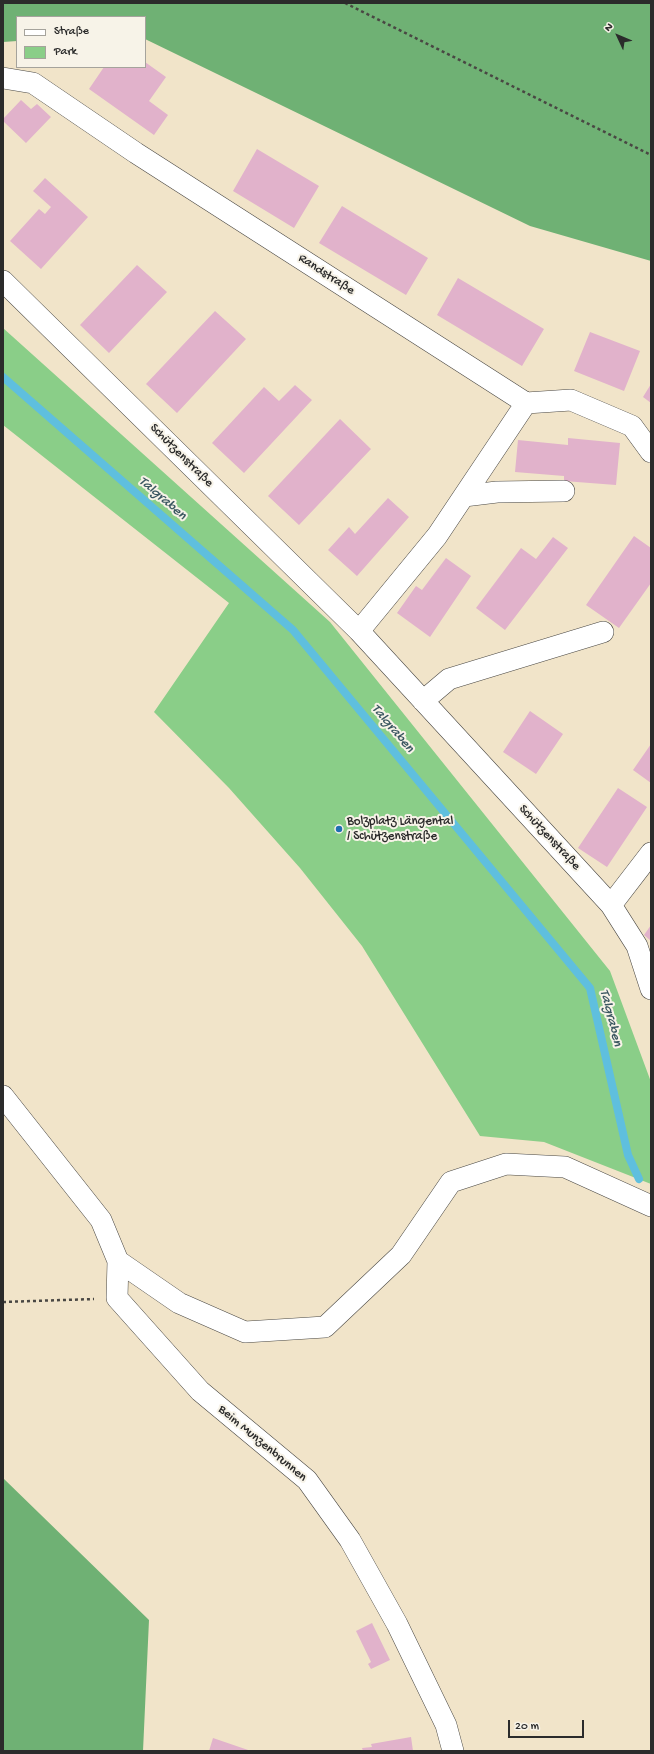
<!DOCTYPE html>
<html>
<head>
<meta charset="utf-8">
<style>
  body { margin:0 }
  #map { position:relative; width:654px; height:1754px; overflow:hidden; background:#f1e4c9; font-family:"Gochi Hand",sans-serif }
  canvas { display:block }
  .frame { position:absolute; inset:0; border:4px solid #2b2b2b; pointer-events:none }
  .legend { position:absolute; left:16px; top:16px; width:130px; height:52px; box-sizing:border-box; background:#f7f3e8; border:1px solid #a5a39c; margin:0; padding:5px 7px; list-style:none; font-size:12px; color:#2b2b2b }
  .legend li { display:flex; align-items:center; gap:8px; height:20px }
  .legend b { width:20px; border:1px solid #a5a39c }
  .north { position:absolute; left:598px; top:16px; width:40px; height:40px; -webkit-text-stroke:3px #f7f3e8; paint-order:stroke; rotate:314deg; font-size:11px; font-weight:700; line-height:16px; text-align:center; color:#2b2b2b }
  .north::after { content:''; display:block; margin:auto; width:14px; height:18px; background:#2b2b2b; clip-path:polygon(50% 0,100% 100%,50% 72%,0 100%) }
  .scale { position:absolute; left:508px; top:1720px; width:76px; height:18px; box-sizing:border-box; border:2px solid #2b2b2b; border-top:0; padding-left:5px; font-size:12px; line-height:14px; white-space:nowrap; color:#2b2b2b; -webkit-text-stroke:3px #f7f3e8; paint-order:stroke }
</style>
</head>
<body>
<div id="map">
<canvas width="654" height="1754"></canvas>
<div class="frame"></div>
<ul class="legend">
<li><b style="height:5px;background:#fff"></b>Straße</li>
<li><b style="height:11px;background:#8ace88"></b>Park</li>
</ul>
<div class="north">N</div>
<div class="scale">20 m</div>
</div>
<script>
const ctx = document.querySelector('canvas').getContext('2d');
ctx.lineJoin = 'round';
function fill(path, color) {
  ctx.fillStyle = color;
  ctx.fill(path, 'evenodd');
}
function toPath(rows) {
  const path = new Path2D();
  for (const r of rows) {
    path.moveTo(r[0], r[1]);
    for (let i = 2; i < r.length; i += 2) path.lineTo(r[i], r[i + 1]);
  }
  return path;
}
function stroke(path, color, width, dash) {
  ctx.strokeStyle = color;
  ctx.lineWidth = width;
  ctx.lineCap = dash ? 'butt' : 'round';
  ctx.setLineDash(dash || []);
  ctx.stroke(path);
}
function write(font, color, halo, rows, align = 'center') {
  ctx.font = font + ' "Gochi Hand",sans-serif';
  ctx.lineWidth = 4;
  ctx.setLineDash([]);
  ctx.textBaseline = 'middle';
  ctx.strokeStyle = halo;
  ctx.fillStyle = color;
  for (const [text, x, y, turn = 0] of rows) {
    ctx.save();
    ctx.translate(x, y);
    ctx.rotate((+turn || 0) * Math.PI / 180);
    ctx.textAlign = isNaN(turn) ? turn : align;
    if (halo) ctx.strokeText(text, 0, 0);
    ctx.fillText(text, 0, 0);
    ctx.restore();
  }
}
fill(toPath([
  [3,328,330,622,610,971,651,1082,651,1184,544,1142,480,1136,362,946,300,868,229,788,154,712,229,603,3,425]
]), '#8ace88');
fill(toPath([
  [3,3,651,3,651,261,530,226,145,39,145,17,17,17,17,41,3,42],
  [3,1478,149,1620,143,1751,3,1751]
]), '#6fb174');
stroke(toPath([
  [3,377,293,630,590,988,628,1155,639,1179]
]), '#5fbfde', 8);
fill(toPath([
  [145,62,166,77,149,101,168,115,154,135,89,89,104,67,145,67],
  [21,100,31,109,37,104,51,117,26,143,3,121,3,119],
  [257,149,319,186,294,228,233,191],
  [45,178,88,217,41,269,10,241,39,209,45,214,51,207,33,191],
  [342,206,428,258,406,295,319,243],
  [137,265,167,292,109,353,80,325],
  [458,278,544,329,522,366,437,315],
  [215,311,246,339,177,413,146,384],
  [590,332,640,351,624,391,574,371],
  [651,384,651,403,643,397],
  [295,385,312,400,244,473,212,443,264,387,279,401],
  [340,419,371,449,299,525,268,496],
  [568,438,620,443,616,485,564,481,564,476,515,472,518,440,568,445],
  [388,498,409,517,357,576,328,550,349,527,355,534],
  [634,536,651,548,651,583,619,628,586,605],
  [553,537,568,548,505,630,476,608,521,548,536,559],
  [446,558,471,576,430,637,397,613,416,586,422,590],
  [530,711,563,734,536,774,503,752],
  [651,744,651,783,633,770],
  [618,788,647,807,607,867,578,848],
  [651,925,651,941,644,935],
  [372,1623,390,1660,371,1669,368,1664,371,1662,356,1631],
  [411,1737,413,1751,363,1751,362,1748,372,1747,371,1744],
  [213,1738,251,1751,209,1751]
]), '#e1b2cb');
const minor = toPath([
  [3,78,33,83,136,153,526,403,571,400,632,426,651,452],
  [3,281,359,631,611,905,637,946,651,989],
  [464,496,497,492,564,491],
  [359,631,437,536,526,403],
  [423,701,449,679,603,632],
  [611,905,651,853],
  [3,1096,101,1220,118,1261,179,1303,245,1332,325,1327,401,1255,451,1182,506,1164,565,1167,651,1206],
  [118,1261,117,1298,200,1391,307,1480,350,1540,397,1624,446,1725,453,1751]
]);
stroke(minor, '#494743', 22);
stroke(toPath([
  [345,3,651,155],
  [3,1302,94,1299]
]), '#494743', 2.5, [3, 3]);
stroke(minor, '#fff', 21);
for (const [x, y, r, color] of [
  [339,829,4,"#1f6fb2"]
]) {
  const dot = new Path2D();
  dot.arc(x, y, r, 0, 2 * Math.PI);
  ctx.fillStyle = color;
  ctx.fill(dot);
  stroke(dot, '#f7f3e8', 1.5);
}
write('13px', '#2b2b2b', '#f7f3e8', [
  ["Randstraße",326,275,33],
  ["Schützenstraße",181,456,45],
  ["Schützenstraße",549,838,47],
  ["Beim Munzenbrunnen",262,1444,40]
]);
write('13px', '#2b2b2b', '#f7f3e8', [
  ["Bolzplatz Längental",347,822],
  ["/ Schützenstraße",347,837]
], 'left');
write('italic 14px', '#3b5761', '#f7f3e8', [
  ["Talgraben",162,499,41],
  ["Talgraben",392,729,50],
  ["Talgraben",610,1018,76]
]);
</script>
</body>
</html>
